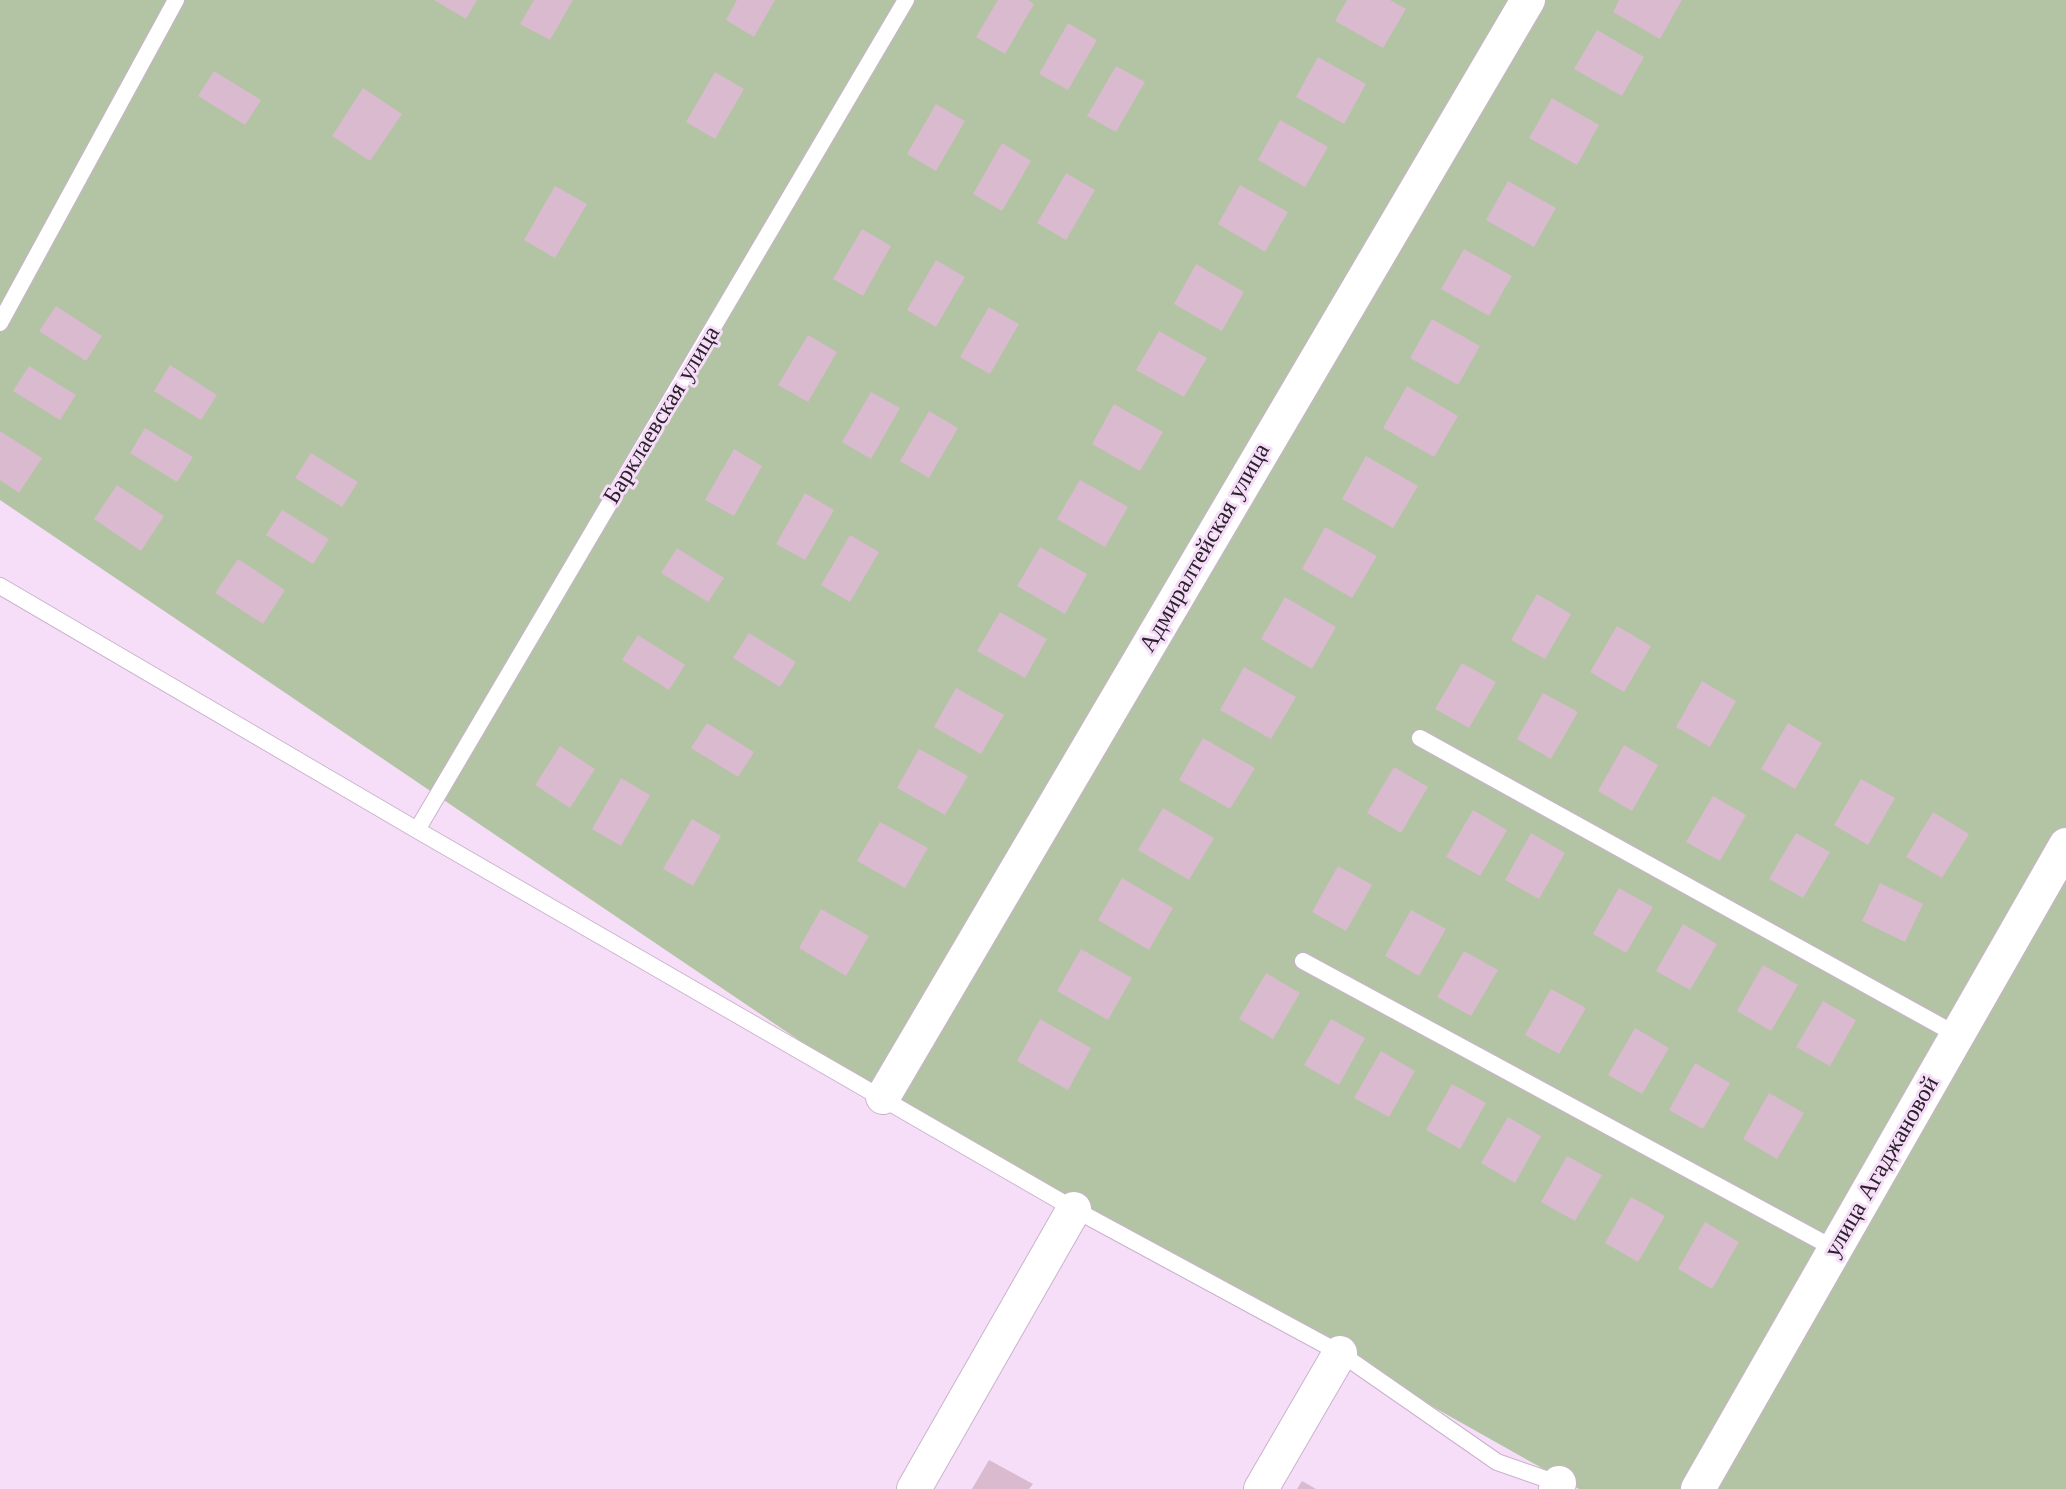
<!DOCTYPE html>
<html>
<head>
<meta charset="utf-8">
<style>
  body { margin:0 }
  canvas { display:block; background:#f6def9 }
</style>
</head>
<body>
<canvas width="2066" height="1489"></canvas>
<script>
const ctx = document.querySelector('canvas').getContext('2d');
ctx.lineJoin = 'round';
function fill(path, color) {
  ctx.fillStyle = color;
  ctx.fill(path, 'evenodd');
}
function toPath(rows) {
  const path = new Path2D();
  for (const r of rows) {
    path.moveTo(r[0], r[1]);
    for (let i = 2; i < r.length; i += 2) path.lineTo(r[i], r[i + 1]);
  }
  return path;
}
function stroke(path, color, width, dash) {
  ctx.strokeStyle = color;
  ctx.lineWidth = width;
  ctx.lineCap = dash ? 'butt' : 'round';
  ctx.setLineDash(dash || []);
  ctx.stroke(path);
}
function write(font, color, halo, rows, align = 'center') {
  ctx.font = font + ' "Libre Baskerville",serif';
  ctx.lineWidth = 6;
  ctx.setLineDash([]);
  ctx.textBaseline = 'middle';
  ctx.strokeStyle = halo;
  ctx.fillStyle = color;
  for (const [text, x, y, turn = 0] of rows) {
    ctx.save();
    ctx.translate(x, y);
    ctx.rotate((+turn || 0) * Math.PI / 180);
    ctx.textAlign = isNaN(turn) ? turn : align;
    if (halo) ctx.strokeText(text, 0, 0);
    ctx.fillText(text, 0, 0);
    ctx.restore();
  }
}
fill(toPath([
  [0,0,2066,0,2066,1489,1579,1489,883,1097,0,500]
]), '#b3c4a4');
fill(toPath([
  [434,0,477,0,466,19],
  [534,0,573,0,550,40,520,24],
  [737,0,775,0,754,37,726,20],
  [998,0,1028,0,1034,4,1005,54,976,37],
  [1347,0,1390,0,1406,9,1383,48,1335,21],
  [1619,0,1682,0,1660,39,1613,12],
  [1068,23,1097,40,1068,90,1039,74],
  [1597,30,1644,57,1622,96,1574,69],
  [1318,57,1366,84,1344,124,1296,97],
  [1116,66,1145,82,1116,132,1087,116],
  [214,71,261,100,245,125,198,96],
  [715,72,744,89,715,139,686,122],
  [363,88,402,114,370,161,332,136],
  [1552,98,1599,125,1577,165,1529,138],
  [936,104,965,121,936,171,907,154],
  [1280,120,1328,147,1305,187,1258,160],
  [1002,143,1031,161,1002,211,973,194],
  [1066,173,1095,190,1066,240,1037,223],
  [1508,181,1556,208,1534,247,1486,220],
  [1240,185,1288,212,1265,252,1218,224],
  [555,186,587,204,555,258,524,240],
  [862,229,891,246,863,296,833,279],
  [1464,249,1512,276,1489,316,1441,289],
  [936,260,965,277,936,327,907,310],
  [1196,264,1244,292,1222,331,1174,304],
  [56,306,102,336,86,361,39,331],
  [989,307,1019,324,990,374,960,357],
  [1432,319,1480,346,1458,385,1410,358],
  [1159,331,1207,358,1184,397,1136,370],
  [808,335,837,352,808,402,778,385],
  [170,365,217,395,201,420,154,391],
  [29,366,76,395,60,420,13,391],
  [1407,386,1458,416,1434,457,1383,428],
  [871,392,900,408,871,459,842,442],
  [1114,404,1163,432,1140,471,1092,444],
  [929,411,958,428,929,478,900,461],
  [145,428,193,457,177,482,130,453],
  [0,431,42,458,19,493,0,480],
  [734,449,762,466,734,516,705,500],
  [311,453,358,482,342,507,295,478],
  [1366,456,1418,486,1393,528,1342,499],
  [1080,480,1128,507,1105,547,1057,519],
  [117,485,164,516,141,551,94,519],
  [805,493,834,510,805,560,776,544],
  [282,510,329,539,313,564,266,535],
  [1325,527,1377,556,1352,598,1302,569],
  [850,535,879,552,850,602,821,585],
  [1040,547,1087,574,1065,614,1017,586],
  [677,548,724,578,708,602,661,573],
  [238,559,285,590,263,624,215,593],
  [1537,594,1571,614,1545,659,1511,640],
  [1285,597,1336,627,1312,669,1261,639],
  [1000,612,1047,639,1025,678,977,651],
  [1617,626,1651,646,1624,692,1590,672],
  [749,633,796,662,780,687,733,658],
  [638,635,685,665,669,690,622,660],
  [1462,663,1496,682,1469,728,1435,709],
  [1244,667,1296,697,1271,739,1220,710],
  [1702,681,1736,701,1710,747,1676,727],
  [956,688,1004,715,981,754,934,727],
  [1543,693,1578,712,1551,759,1517,739],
  [707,723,754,752,738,777,691,748],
  [1788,723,1822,743,1795,789,1761,769],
  [1203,738,1255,768,1230,809,1179,780],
  [1624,745,1658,765,1632,811,1598,791],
  [560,746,595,769,570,808,535,785],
  [919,749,968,776,945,815,897,788],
  [1394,767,1428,787,1401,833,1367,813],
  [621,778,650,795,621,846,592,829],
  [1861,779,1895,798,1868,845,1834,825],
  [1713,796,1746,815,1720,861,1686,842],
  [1163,808,1214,838,1189,880,1138,850],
  [1473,810,1507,830,1480,876,1446,857],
  [1933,812,1969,834,1942,878,1906,857],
  [692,819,721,836,693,886,663,869],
  [880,822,928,848,905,888,857,861],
  [1531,833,1565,853,1539,899,1505,880],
  [1796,833,1830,852,1803,898,1769,879],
  [1338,866,1372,885,1346,931,1312,912],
  [1122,878,1173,908,1149,950,1098,920],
  [1880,883,1923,904,1905,942,1862,921],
  [1619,888,1653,907,1626,953,1593,934],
  [821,909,869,936,846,976,799,948],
  [1411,910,1446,929,1419,976,1385,956],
  [1683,924,1717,944,1690,990,1656,971],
  [1081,949,1132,978,1108,1020,1057,991],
  [1464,951,1498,970,1471,1016,1437,997],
  [1763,965,1798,985,1771,1031,1737,1011],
  [1266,973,1300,993,1273,1039,1239,1019],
  [1551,989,1586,1008,1559,1054,1525,1035],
  [1823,1001,1856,1020,1830,1066,1796,1047],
  [1040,1019,1091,1048,1068,1090,1017,1061],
  [1331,1019,1365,1038,1339,1085,1304,1065],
  [1635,1028,1669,1048,1642,1094,1608,1075],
  [1381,1051,1415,1071,1389,1117,1354,1098],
  [1695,1063,1730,1083,1703,1129,1669,1110],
  [1452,1084,1486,1103,1460,1149,1426,1130],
  [1769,1093,1804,1113,1777,1159,1743,1139],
  [1508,1117,1541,1136,1515,1183,1481,1163],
  [1567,1156,1602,1175,1575,1221,1541,1202],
  [1631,1197,1665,1216,1638,1262,1605,1243],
  [1705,1222,1739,1242,1712,1289,1678,1269],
  [989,1460,1033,1484,1029,1489,972,1489],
  [1302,1481,1316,1489,1297,1489]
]), '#d9bace');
const lane = toPath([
  [0,323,176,0],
  [0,586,417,830,1074,1209,1340,1353,1497,1462,1560,1484],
  [1420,738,1957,1035],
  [417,830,906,0],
  [1303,961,1835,1249]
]);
const street = toPath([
  [883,1097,1528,0],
  [914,1489,1074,1209],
  [1261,1489,1340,1353],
  [1556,1489,1559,1483],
  [1698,1489,2066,845]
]);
stroke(lane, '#cab2cc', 18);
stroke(street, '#cab2cc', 36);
stroke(lane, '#fff', 16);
stroke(street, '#fff', 34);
write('24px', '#2a212b', '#f6def9', [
  ["Барклаевская улица",662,415,-59],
  ["Адмиралтейская улица",1205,548,-60],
  ["улица Агаджановой",1882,1167,-60]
]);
</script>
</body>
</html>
